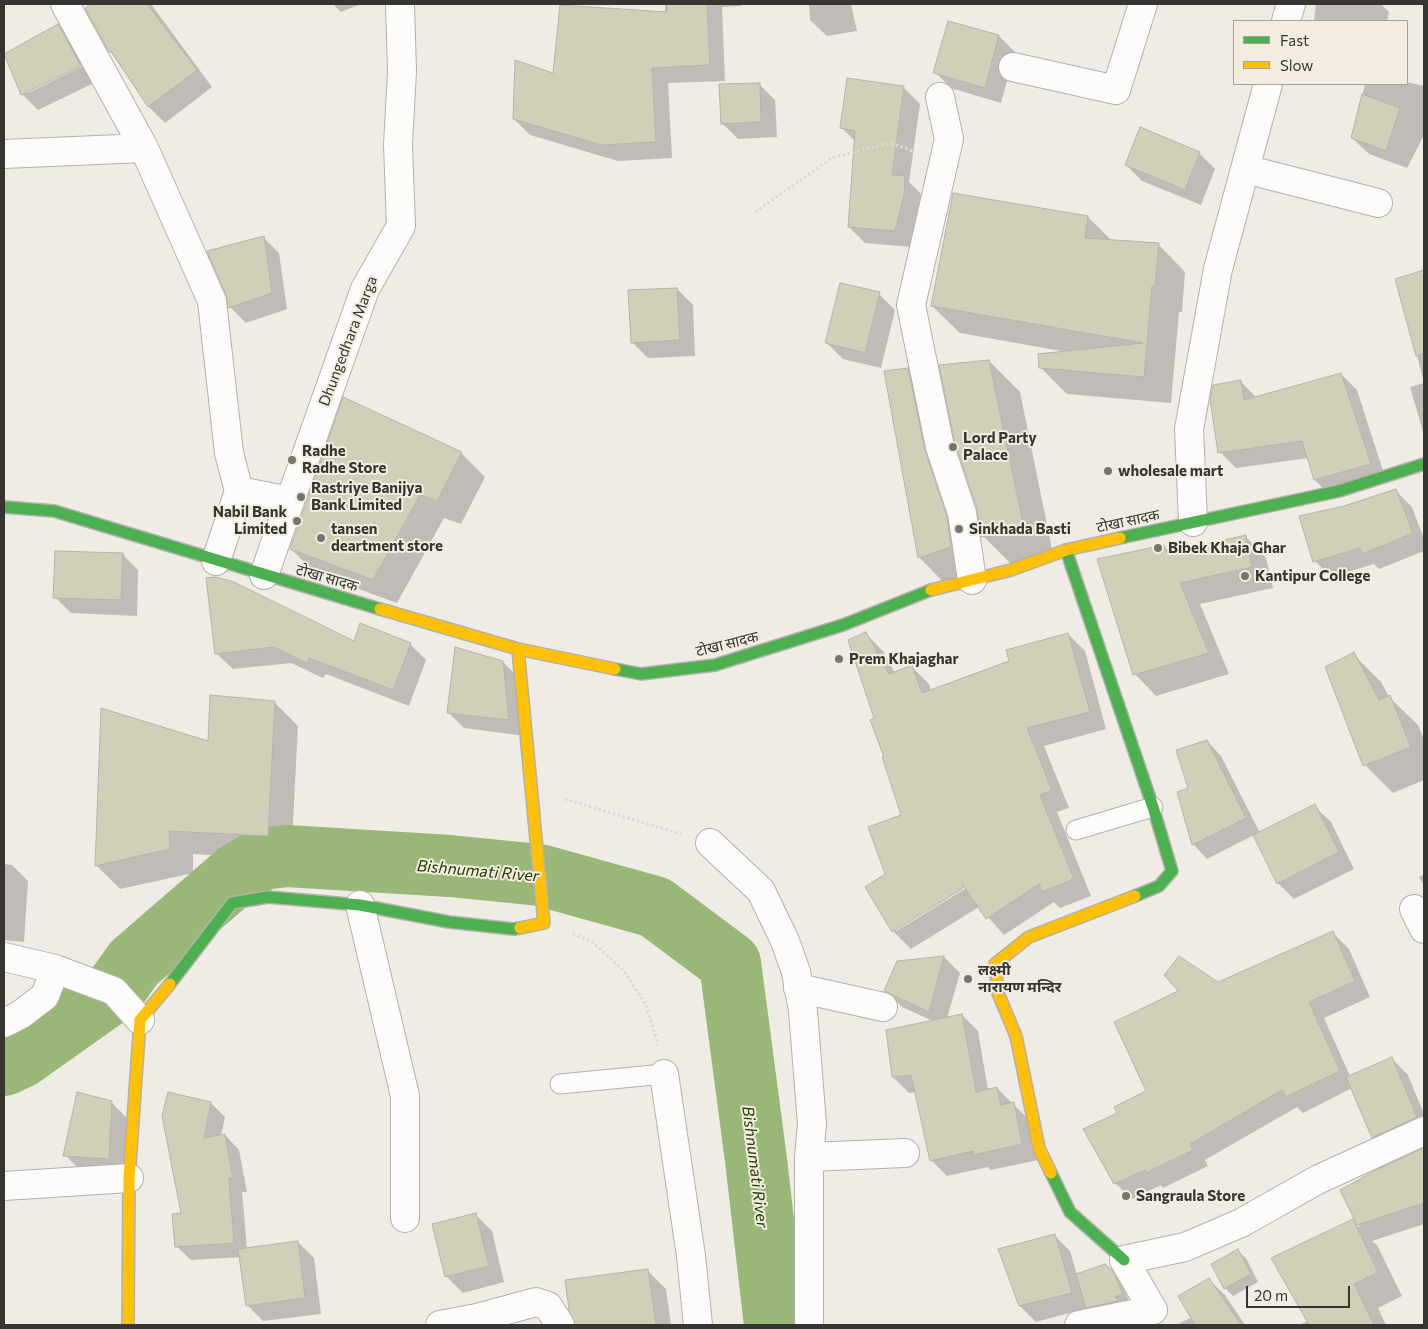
<!DOCTYPE html>
<html>
<head>
<meta charset="utf-8">
<style>
  body { margin:0 }
  #map { position:relative; width:1428px; height:1329px; overflow:hidden; background:#efece5; font-family:Commissioner,sans-serif }
  canvas { display:block }
  .frame { position:absolute; inset:0; border:5px solid #373530; pointer-events:none }
  .legend { position:absolute; left:1233px; top:20px; width:175px; height:65px; box-sizing:border-box; background:#f3ede1; border:1px solid #a8a39a; margin:0; padding:6px 9px; list-style:none; font-size:15px; color:#373530 }
  .legend li { display:flex; align-items:center; gap:10px; height:25px }
  .legend b { width:25px; border:1px solid #a8a39a }
  .scale { position:absolute; left:1246px; top:1286px; width:104px; height:22px; box-sizing:border-box; border:2px solid #373530; border-top:0; padding-left:6px; font-size:15px; line-height:18px; white-space:nowrap; color:#373530; -webkit-text-stroke:4px #f3ede1; paint-order:stroke }
</style>
</head>
<body>
<div id="map">
<canvas width="1428" height="1329"></canvas>
<div class="frame"></div>
<ul class="legend">
<li><b style="height:6px;background:#4caf50"></b>Fast</li>
<li><b style="height:6px;background:#ffc107"></b>Slow</li>
</ul>
<div class="scale">20 m</div>
</div>
<script>
const ctx = document.querySelector('canvas').getContext('2d');
ctx.lineJoin = 'round';
function fill(path, color) {
  ctx.fillStyle = color;
  ctx.fill(path, 'evenodd');
}
function toPath(rows) {
  const path = new Path2D();
  for (const r of rows) {
    path.moveTo(r[0], r[1]);
    for (let i = 2; i < r.length; i += 2) path.lineTo(r[i], r[i + 1]);
  }
  return path;
}
function stroke(path, color, width, dash) {
  ctx.strokeStyle = color;
  ctx.lineWidth = width;
  ctx.lineCap = dash ? 'butt' : 'round';
  ctx.setLineDash(dash || []);
  ctx.stroke(path);
}
function write(font, color, halo, rows, align = 'center') {
  ctx.font = font + ' Commissioner,"Noto Sans Devanagari",sans-serif';
  ctx.lineWidth = 4;
  ctx.setLineDash([]);
  ctx.textBaseline = 'middle';
  ctx.strokeStyle = halo;
  ctx.fillStyle = color;
  for (const [text, x, y, turn = 0] of rows) {
    ctx.save();
    ctx.translate(x, y);
    ctx.rotate((+turn || 0) * Math.PI / 180);
    ctx.textAlign = isNaN(turn) ? turn : align;
    if (halo) ctx.strokeText(text, 0, 0);
    ctx.fillText(text, 0, 0);
    ctx.restore();
  }
}
fill(toPath([
  [96,4,151,4,212,87,165,123,149,107,110,51,87,9],
  [323,4,361,4,341,12,334,5],
  [665,4,741,4,741,6,722,7,725,81,668,83,672,158,618,161,530,135,514,119,554,74,665,13],
  [809,4,851,4,857,31,827,36,810,20],
  [1316,4,1381,4,1389,12,1387,21,1314,21],
  [58,25,74,41,85,62,28,90,28,93,87,64,96,82,38,110,22,94],
  [999,36,1015,52,1001,103,951,88,935,72],
  [1407,82,1424,86,1424,135,1407,168,1369,154,1352,138,1365,84,1407,84],
  [759,84,775,100,777,137,738,139,722,123],
  [904,88,920,104,909,182,921,194,911,247,865,243,849,227,856,142,842,128],
  [1199,153,1215,169,1201,205,1142,181,1126,165],
  [1088,217,1112,241,1158,244,1185,272,1182,312,1179,312,1171,403,1067,394,1040,367,1067,352,960,333,932,306],
  [263,237,279,253,287,309,246,323,230,307],
  [1424,272,1424,382,1396,279],
  [677,289,693,305,695,356,648,358,632,342],
  [879,294,895,310,881,368,843,359,827,343],
  [989,361,1020,392,1053,554,1014,567,983,536],
  [908,370,939,401,982,578,950,589,920,558,886,372],
  [924,444,950,522,948,523,924,451],
  [1341,374,1357,390,1386,480,1331,496,1315,480,1308,458,1236,468,1220,452,1241,382,1257,398],
  [1424,383,1424,435,1410,387],
  [461,453,485,477,461,524,444,518,397,603,315,573,291,549],
  [1396,491,1412,507,1424,539,1424,551,1379,569,1374,564,1331,577,1315,561,1344,507],
  [1245,536,1266,558,1273,588,1200,604,1229,674,1156,696,1135,674,1163,546,1170,553],
  [122,554,138,570,137,616,71,613,55,597],
  [208,579,354,643,410,644,426,660,409,706,326,674,323,678,291,663,233,669,216,653],
  [866,634,883,651,895,673,911,666,929,684,931,691,1010,662,1068,634,1085,651,1106,729,1044,746,1069,808,1057,812,1091,896,1060,908,1054,902,1004,935,979,907,911,949,893,931,866,888,887,875,902,815,876,719],
  [967,885,968,887,896,931,896,928],
  [1353,654,1381,682,1389,697,1418,725,1424,740,1424,780,1393,793,1365,765],
  [503,662,519,678,525,736,464,728,448,712],
  [274,702,298,726,291,860,193,854,193,873,120,889,96,865,209,742],
  [1207,741,1221,756,1260,833,1314,806,1331,822,1354,869,1294,899,1278,883,1254,835,1207,859,1193,844,1190,789],
  [4,864,12,865,28,881,24,942,4,940],
  [1424,874,1424,886,1419,877],
  [1333,933,1349,949,1370,997,1324,1018,1350,1076,1392,1059,1408,1075,1424,1114,1424,1137,1389,1153,1373,1137,1352,1088,1303,1113,1297,1107,1205,1160,1208,1166,1163,1188,1161,1185,1132,1199,1115,1183,1119,1114,1148,1092,1218,983],
  [944,957,960,973,947,1018,962,1015,978,1031,988,1090,997,1088,1029,1120,1038,1160,991,1170,988,1167,947,1176,931,1160,916,1092,909,1093,893,1077,933,1021,902,1007,886,991,898,963],
  [111,1102,127,1118,125,1175,81,1171,65,1155],
  [211,1103,225,1117,221,1136,225,1135,239,1150,247,1192,242,1192,247,1249,298,1242,314,1258,321,1314,263,1321,247,1305,241,1257,191,1260,176,1246,182,1215],
  [1424,1149,1424,1224,1372,1241,1377,1245,1402,1296,1378,1308,1386,1325,1299,1325,1308,1321,1352,1221,1360,1228,1342,1191],
  [475,1214,492,1231,504,1282,463,1293,446,1276],
  [1054,1235,1070,1251,1077,1275,1111,1271,1119,1279,1132,1307,1095,1315,1088,1308,1036,1322,1020,1306,1000,1250],
  [1238,1251,1246,1258,1258,1282,1233,1296,1225,1288],
  [647,1270,666,1289,671,1325,576,1325],
  [1209,1280,1225,1295,1245,1325,1176,1325,1192,1317]
]), '#0003');
stroke(toPath([
  [4,1065,21,1057,114,991,134,963,238,873,262,859,287,856,450,866,540,875,655,907,730,963,756,1160,775,1325]
]), '#99b878', 62);
const building = toPath([
  [93,4,147,4,197,70,148,107,111,51,109,52,85,8,93,4],
  [667,4,707,4,710,65,652,68,656,142,601,145,513,119,515,60,553,73,560,5,667,12,667,4],
  [948,21,999,35,985,88,933,73,948,21],
  [58,24,81,66,21,95,4,54,58,24],
  [847,78,904,86,892,175,905,176,904,195,895,231,848,227,855,131,840,128,847,78],
  [760,83,761,122,721,124,719,84,760,83],
  [1362,94,1400,108,1386,151,1351,138,1362,94],
  [1140,127,1200,152,1185,190,1125,165,1140,127],
  [953,193,1088,216,1085,238,1159,243,1155,286,1152,286,1144,377,1039,368,1038,354,1143,343,931,306,953,193],
  [264,236,272,293,228,308,226,295,207,251,264,236],
  [1424,270,1424,354,1416,356,1395,279,1424,270],
  [840,283,880,292,865,353,825,343,840,283],
  [677,288,680,340,631,343,628,290,677,288],
  [989,360,1023,523,981,537,977,508,955,443,939,365,989,360],
  [908,368,925,450,947,517,951,547,918,558,884,371,908,368],
  [1341,373,1371,464,1314,480,1302,441,1218,453,1210,399,1213,385,1241,380,1244,400,1341,373],
  [343,397,462,452,437,501,420,495,373,580,290,549,343,397],
  [1396,489,1413,533,1362,554,1360,548,1313,562,1299,516,1344,506,1396,489],
  [1246,535,1252,567,1180,583,1209,653,1133,675,1097,559,1164,545,1167,553,1246,535],
  [55,551,123,553,121,600,53,598,55,551],
  [216,577,234,582,354,641,360,623,411,643,393,690,309,658,307,663,274,647,215,654,206,578,216,577],
  [866,632,889,674,912,665,922,693,1009,661,1006,650,1068,633,1090,712,1027,728,1052,790,1040,795,1074,879,1042,892,1039,884,986,919,963,885,962,889,892,932,865,887,885,874,868,827,901,815,882,757,884,757,870,720,874,718,848,640,866,632],
  [455,647,503,661,509,720,447,713,455,647],
  [1354,652,1379,700,1390,695,1411,747,1363,766,1325,667,1354,652],
  [210,695,275,701,268,836,169,831,170,849,95,866,101,708,208,741,210,695],
  [1207,740,1246,818,1192,845,1177,792,1188,788,1176,750,1207,740],
  [1315,804,1339,852,1277,884,1253,835,1315,804],
  [1333,931,1355,981,1309,1002,1340,1071,1286,1097,1282,1090,1190,1144,1193,1150,1146,1173,1145,1170,1114,1184,1083,1129,1117,1113,1114,1107,1146,1091,1114,1022,1178,991,1164,975,1179,956,1218,982,1333,931],
  [944,956,929,1012,884,991,897,961,944,956],
  [962,1014,976,1092,997,1087,1001,1105,1014,1102,1022,1144,974,1155,973,1151,930,1161,911,1075,892,1077,886,1030,962,1014],
  [1392,1057,1417,1117,1372,1138,1346,1077,1392,1057],
  [77,1092,112,1101,109,1159,63,1156,77,1092],
  [168,1092,211,1102,204,1138,225,1134,233,1178,229,1178,234,1243,175,1247,172,1214,181,1213,162,1116,168,1092],
  [1424,1148,1424,1203,1357,1225,1340,1190,1378,1169,1424,1148],
  [476,1213,489,1266,445,1277,432,1224,476,1213],
  [1353,1219,1378,1272,1354,1284,1374,1325,1309,1325,1271,1258,1353,1219],
  [1055,1234,1072,1293,1019,1306,998,1249,1055,1234],
  [298,1241,305,1298,246,1306,238,1249,298,1241],
  [1238,1249,1251,1274,1224,1289,1211,1264,1238,1249],
  [1105,1264,1112,1270,1123,1294,1115,1297,1118,1301,1086,1308,1076,1274,1105,1264],
  [648,1269,656,1325,575,1325,569,1310,565,1280,648,1269],
  [1209,1278,1241,1325,1195,1325,1178,1296,1209,1278]
]);
fill(building, '#d1cfb7');
stroke(building, '#b5b3ae', 1);
const lane = toPath([
  [1076,830,1153,807],
  [560,1084,664,1074]
]);
const street = toPath([
  [65,4,144,148,212,301,229,453,239,491],
  [1286,21,1291,4],
  [1013,67,1116,90,1143,4],
  [940,97,949,139,911,305,940,447,962,513,972,580],
  [4,154,144,148],
  [1245,169,1378,203],
  [1193,522,1189,429,1218,269,1268,84],
  [216,561,239,491,290,501,365,289,401,226,398,145,402,71,400,4],
  [264,575,290,501],
  [710,843,761,891,785,941,796,972,803,1011,812,1124,809,1157,809,1325],
  [360,905,405,1096,405,1218],
  [1414,909,1424,929],
  [4,957,55,969,114,991,140,1020],
  [798,988,883,1007],
  [4,1023,20,1015,45,996,55,969],
  [664,1074,691,1256,698,1325],
  [809,1157,905,1153],
  [4,1186,129,1178],
  [440,1325,477,1318,536,1302,548,1306,560,1325],
  [1079,1325,1153,1310,1124,1260,1185,1247,1241,1223,1317,1180,1424,1131]
]);
const fast = toPath([
  [4,507,54,511,380,609],
  [1120,538,1339,491,1424,464],
  [1066,550,1153,807,1172,871,1159,886,1135,896],
  [615,669,641,674,715,665,843,625,931,590],
  [170,984,232,903,268,897,360,905,449,922,513,929,520,928],
  [1051,1173,1070,1212,1124,1260]
]);
const slow = toPath([
  [931,590,1011,570,1066,550,1120,538],
  [380,609,518,649,615,669],
  [518,649,544,923,520,928],
  [1051,1173,1039,1148,1016,1036,998,993,995,964,1029,937,1135,896],
  [128,1325,129,1178,140,1020,170,984]
]);
stroke(lane, '#b3b1ab', 21);
stroke(street, '#b3b1ab', 30);
stroke(fast, '#b3b1ab', 14);
stroke(slow, '#b3b1ab', 14);
stroke(toPath([
  [755,212,832,158,889,143,914,151],
  [565,799,681,834],
  [573,934,591,941,624,971,646,1005,658,1045]
]), '#dbd9d7', 3, [2.5, 2.5]);
stroke(lane, '#fdfcfb', 19);
stroke(street, '#fdfcfb', 28);
stroke(fast, '#4caf50', 11);
stroke(slow, '#ffc107', 11);
for (const [x, y, r, color] of [
  [953,447,5,"#77756f"],
  [292,460,5,"#77756f"],
  [1108,471,5,"#77756f"],
  [301,497,5,"#77756f"],
  [297,521,5,"#77756f"],
  [959,529,5,"#77756f"],
  [321,538,5,"#77756f"],
  [1158,548,5,"#77756f"],
  [1245,576,5,"#77756f"],
  [839,659,5,"#77756f"],
  [968,979,5,"#77756f"],
  [1126,1196,5,"#77756f"]
]) {
  const dot = new Path2D();
  dot.arc(x, y, r, 0, 2 * Math.PI);
  ctx.fillStyle = color;
  ctx.fill(dot);
  stroke(dot, '#f3ede1', 2);
}
write('15px', '#373530', '#f3ede1', [
  ["Dhungedhara Marga",348,341,-69],
  ["टोखा सादक",1128,521,-12],
  ["टोखा सादक",327,578,16],
  ["टोखा सादक",727,644,-14]
]);
write('bold 15px', '#373530', '#f3ede1', [
  ["Lord Party",963,438],
  ["Palace",963,455],
  ["Radhe",302,451],
  ["Radhe Store",302,468],
  ["wholesale mart",1118,471],
  ["Rastriye Banijya",311,488],
  ["Bank Limited",311,505],
  ["Nabil Bank",287,512,"right"],
  ["Limited",287,529,"right"],
  ["tansen",331,529],
  ["deartment store",331,546],
  ["Sinkhada Basti",969,529],
  ["Bibek Khaja Ghar",1168,548],
  ["Kantipur College",1255,576],
  ["Prem Khajaghar",849,659],
  ["लक्ष्मी",978,970],
  ["नारायण मन्दिर",978,987],
  ["Sangraula Store",1136,1196]
], 'left');
write('italic 16px', '#233f00', '#f3ede1', [
  ["Bishnumati River",478,871,5],
  ["Bishnumati River",755,1167,83]
]);
</script>
</body>
</html>
